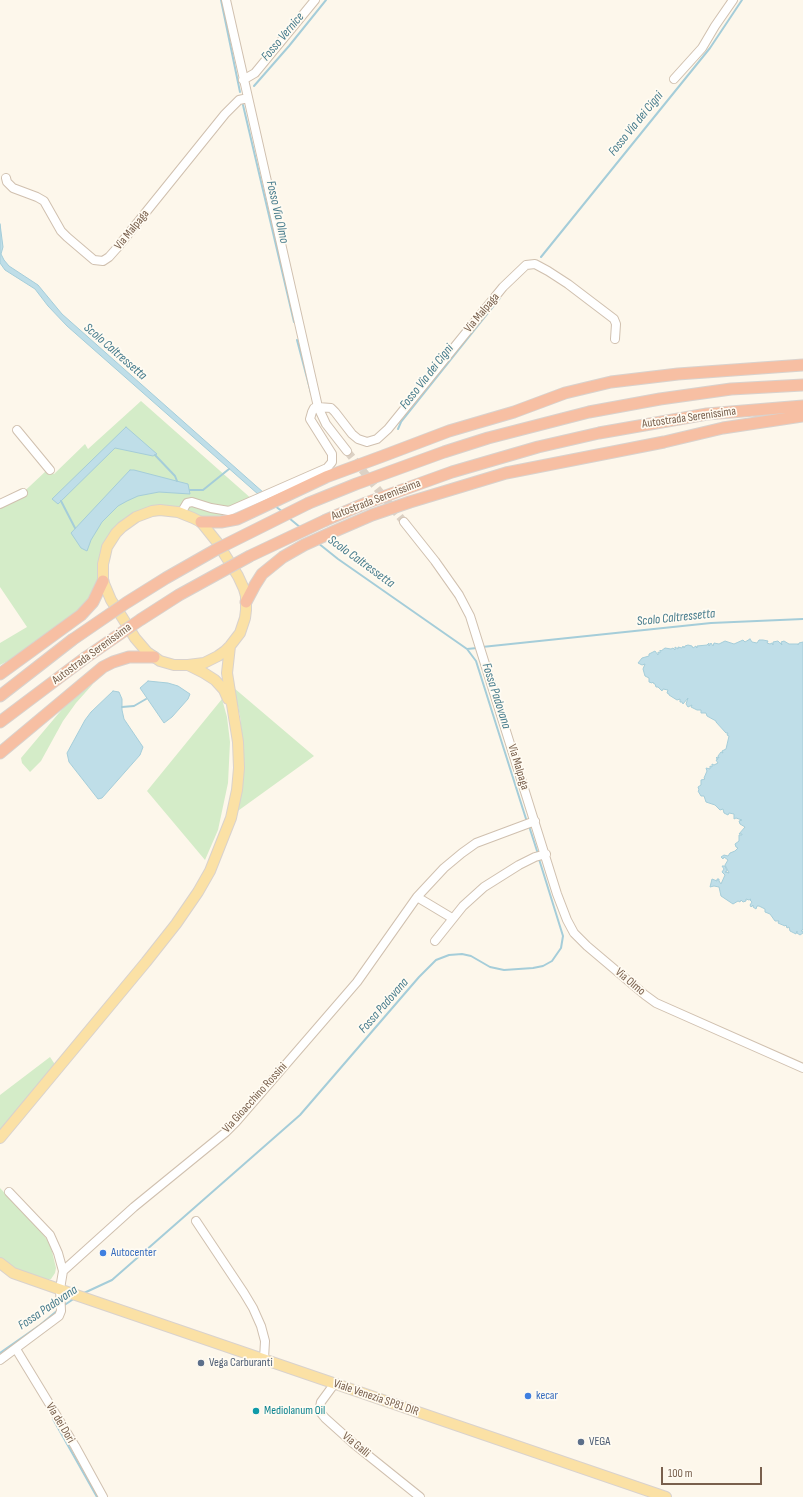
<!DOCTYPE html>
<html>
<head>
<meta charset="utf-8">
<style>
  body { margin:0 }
  #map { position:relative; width:803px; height:1497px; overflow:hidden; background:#fdf7eb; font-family:"Sofia Sans Condensed",sans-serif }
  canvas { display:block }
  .scale { position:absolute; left:661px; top:1467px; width:101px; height:18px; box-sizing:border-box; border:2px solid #79604d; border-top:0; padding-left:5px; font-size:12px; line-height:14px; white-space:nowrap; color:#79604d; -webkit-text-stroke:3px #fffbf2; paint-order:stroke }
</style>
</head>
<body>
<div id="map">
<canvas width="803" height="1497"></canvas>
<div class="scale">100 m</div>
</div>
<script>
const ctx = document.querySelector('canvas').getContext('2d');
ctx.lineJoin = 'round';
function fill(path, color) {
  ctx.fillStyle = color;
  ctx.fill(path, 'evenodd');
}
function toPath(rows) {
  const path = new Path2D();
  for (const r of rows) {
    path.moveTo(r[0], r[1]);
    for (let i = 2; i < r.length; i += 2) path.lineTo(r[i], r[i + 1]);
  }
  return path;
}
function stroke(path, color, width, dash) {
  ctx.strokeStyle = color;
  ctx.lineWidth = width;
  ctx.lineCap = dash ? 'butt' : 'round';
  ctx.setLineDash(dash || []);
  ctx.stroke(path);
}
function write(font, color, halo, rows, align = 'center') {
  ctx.font = font + ' "Sofia Sans Condensed",sans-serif';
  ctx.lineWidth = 3.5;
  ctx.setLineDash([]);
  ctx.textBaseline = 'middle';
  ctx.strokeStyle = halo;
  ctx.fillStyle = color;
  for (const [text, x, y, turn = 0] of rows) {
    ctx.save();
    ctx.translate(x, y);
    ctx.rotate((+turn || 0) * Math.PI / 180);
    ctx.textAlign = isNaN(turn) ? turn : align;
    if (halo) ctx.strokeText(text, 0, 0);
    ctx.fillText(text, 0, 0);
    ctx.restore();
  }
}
fill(toPath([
  [141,401,262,508,237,518,203,519,177,510,130,517,99,561,98,581,90,604,16,657,0,665,0,643,27,627,0,587,0,509,14,501,46,471,54,474,85,444,88,449],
  [93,684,76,703,63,721,41,761,30,772,22,763,21,758,69,701],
  [234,688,314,756,235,813,242,735,240,716],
  [222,699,227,717,230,742,228,783,218,830,205,860,147,791],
  [50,1057,56,1066,0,1134,0,1095],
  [0,1188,42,1233,48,1241,51,1247,56,1268,55,1273,51,1279,43,1281,8,1267,0,1257]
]), '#d4ecc8');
const water = toPath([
  [0,224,3,247,1,254,4,260,9,266,38,285,62,314,264,493,259,495,67,326,48,306,35,289,5,270,0,263,0,224],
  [126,427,157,454,153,456,115,448,58,504,52,499,126,427],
  [130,470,134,470,188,484,190,494,159,492,138,496,127,501,118,506,102,522,91,540,87,551,81,548,71,533,130,470],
  [750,639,752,642,757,643,759,640,763,640,768,641,767,643,770,644,772,643,773,645,773,642,778,641,782,645,781,642,784,641,789,644,798,644,798,645,799,643,803,642,803,929,801,931,803,931,803,933,800,935,797,933,797,931,796,934,790,931,789,927,787,928,786,925,785,926,778,923,779,921,775,921,770,914,765,912,765,909,759,906,757,906,756,909,753,907,753,905,751,907,750,905,752,902,750,900,751,899,749,900,746,899,746,901,743,902,741,900,740,902,738,901,733,904,721,896,719,887,714,886,710,887,712,879,717,881,717,879,719,879,719,881,721,884,725,875,722,872,724,869,722,866,725,866,727,871,725,872,729,873,725,865,728,860,724,857,723,859,721,857,724,855,728,856,730,853,735,851,738,848,736,847,735,844,739,841,739,835,742,835,742,834,739,834,745,827,740,824,739,821,742,820,736,818,734,819,734,814,729,813,728,815,724,813,723,809,720,810,715,805,706,802,704,796,701,796,698,791,699,790,698,787,701,785,701,780,705,779,704,778,707,771,706,768,710,769,710,766,712,767,712,764,714,765,718,763,716,760,718,759,716,758,717,757,719,758,718,756,721,752,723,753,722,751,726,749,729,736,727,735,728,733,726,733,716,722,716,721,707,716,706,713,701,713,701,710,697,710,691,707,692,705,688,707,686,704,688,698,683,704,682,702,680,702,680,699,677,700,669,695,669,694,667,693,668,690,663,689,662,691,658,687,656,687,655,684,653,683,653,682,652,683,649,682,649,678,645,676,643,669,645,664,642,665,638,663,642,658,649,656,649,654,655,651,658,655,658,652,660,653,660,650,661,651,665,648,671,649,673,648,675,650,675,647,678,649,678,647,682,648,683,646,684,648,685,646,688,645,692,646,693,648,696,646,696,647,697,648,697,646,707,645,709,643,709,646,711,643,713,646,714,643,719,644,725,641,734,644,743,640,745,642,750,639],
  [148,681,168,683,178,686,190,694,188,699,172,717,164,723,140,688,148,681],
  [113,691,119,692,122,699,122,710,124,719,143,747,140,755,102,798,98,799,69,762,67,753,85,720,91,712,113,691]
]);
fill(water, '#bfdee8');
stroke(water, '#a5cdd9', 1);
stroke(toPath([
  [221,0,240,92],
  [254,86,289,46,326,0],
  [243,105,294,322],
  [541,257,710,48,742,0],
  [297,340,311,393],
  [398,429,401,422,500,298],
  [155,455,175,476,177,481],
  [190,490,203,490,229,469],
  [61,501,75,528],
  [275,506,283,512],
  [289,518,301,528],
  [318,543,338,559,467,649,477,648],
  [482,647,711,623,803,619],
  [467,649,476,661,527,822],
  [122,707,134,706,146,699],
  [529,826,538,854],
  [84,1293,112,1280,300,1115,419,977,436,960,449,955,462,954,471,956,490,967,504,970,533,968,543,966,552,961,561,948,563,936,539,859],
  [63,1306,75,1298],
  [0,1353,40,1325,58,1310],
  [53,1419,97,1497]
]), '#a5cdd9', 2);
stroke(toPath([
  [347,451,404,522]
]), '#dcd1c4', 8, [8, 4]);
const minor = toPath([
  [226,0,318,407,326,424,347,451],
  [674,79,702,48,715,26,733,0],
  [243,80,255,73,315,0],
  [6,178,7,182,13,188,37,197,44,201,61,231,67,237,94,260,103,261,109,257,117,248,225,114,239,100,248,98],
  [17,430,50,470],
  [0,504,23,493],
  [181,513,187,503,192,502,211,508,229,511,327,468,332,462,332,454,310,419,312,412,314,408,318,407,331,408,335,412,352,434,358,439,367,442,377,439,388,429,503,287,526,265,535,264,548,271,568,284,614,319,616,324,615,339],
  [404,522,435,561,459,595,470,616,557,894,567,920,574,933,587,946,645,995,656,1003,803,1068],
  [417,897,452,918],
  [435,941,463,906,484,887,519,865,535,857,546,854],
  [9,1192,50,1235,58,1253,63,1271],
  [196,1221,244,1293,253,1308,261,1326,265,1341,264,1359],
  [16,1349,75,1446,103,1497],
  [0,1360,59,1316,61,1311,60,1289,63,1271,134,1207,226,1132,236,1122,357,982,417,897,444,868,462,853,476,843,535,821],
  [335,1383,321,1402,320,1407,321,1413,325,1418,354,1444,420,1497]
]);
const major = toPath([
  [160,510,178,512,193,518,201,522,217,542,238,576,244,589,246,596,246,610,245,618,240,633,230,646,225,651,218,656,204,663,188,665,174,665,160,661,147,652,135,638,122,617,111,600,103,581,103,564,105,556,107,547,116,533,122,527,136,517,152,511,160,510],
  [188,665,204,673,215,680,224,690,228,699],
  [0,1138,146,962,176,924,198,892,210,871,231,818,237,790,239,768,238,742,227,673,230,646],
  [0,1263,13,1273,73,1294,666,1497]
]);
const highway = toPath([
  [309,503,356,484,444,452,488,438,589,412,660,399,731,389,803,385],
  [326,520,366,503,452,472,538,447,599,433,707,414,803,406],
  [201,522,221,522,237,519,326,477,383,456,449,431,514,412,565,393,611,382,678,374,803,365],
  [246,602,255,585,262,574,283,557,304,545,335,531,372,515,410,502,506,473,664,442,723,428,803,416],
  [0,674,81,615,93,602,103,581],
  [0,696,72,640],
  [0,722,85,658],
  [0,753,103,667,113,662,129,657,154,657]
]);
stroke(minor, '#d0c0af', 10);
stroke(major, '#d9d2cd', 12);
stroke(highway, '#d9d2cd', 13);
stroke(minor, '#fff', 8);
stroke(major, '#fbe1a5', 10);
stroke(highway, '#f7bfa3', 11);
const highwayBridge = toPath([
  [72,640,126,603,166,578,217,549,309,503],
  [85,658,140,620,179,595,250,556,326,520]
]);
stroke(highwayBridge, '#d9d2cd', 13, []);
stroke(highwayBridge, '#f7bfa3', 11);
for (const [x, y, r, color] of [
  [103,1253,4,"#3f7fe0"],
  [201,1363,4,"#5c6f8a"],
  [528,1396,4,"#3f7fe0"],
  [256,1411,4,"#0f9aa8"],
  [581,1442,4,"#5c6f8a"]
]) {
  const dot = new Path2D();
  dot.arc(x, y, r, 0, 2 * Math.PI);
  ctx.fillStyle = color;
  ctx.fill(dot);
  stroke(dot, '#fffbf2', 1.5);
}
write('12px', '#79604d', '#fffbf2', [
  ["Via Malpaga",132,230,-51],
  ["Via Malpaga",482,313,-50],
  ["Autostrada Serenissima",689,418,-8],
  ["Autostrada Serenissima",376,500,-21],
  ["Autostrada Serenissima",92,654,-36],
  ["Via Malpaga",518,767,73],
  ["Via Olmo",630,982,40],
  ["Via Gioacchino Rossini",255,1098,-48],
  ["Viale Venezia SP81 DIR",376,1398,19],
  ["Via dei Dori",60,1423,59],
  ["Via Galli",356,1445,39]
]);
write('12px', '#366cbe', '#fffbf2', [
  ["Autocenter",111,1253],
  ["kecar",536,1396]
], 'left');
write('12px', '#4e5e75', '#fffbf2', [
  ["Vega Carburanti",209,1363],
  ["VEGA",589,1442]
], 'left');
write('12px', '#0d838f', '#fffbf2', [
  ["Mediolanum Oil",264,1411]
], 'left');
write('italic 13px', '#467b8c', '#fffbf2', [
  ["Fosso Vernice",283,37,-50],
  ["Fosso Via dei Cigni",636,124,-51],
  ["Fosso Via Olmo",277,212,77],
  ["Scolo Caltressetta",115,352,41],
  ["Fosso Via dei Cigni",427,377,-52],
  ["Scolo Caltressetta",361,562,36],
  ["Scolo Caltressetta",676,618,-6],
  ["Fossa Padovana",496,696,72],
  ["Fossa Padovana",384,1006,-49],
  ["Fossa Padovana",48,1308,-34]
]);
</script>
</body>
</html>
